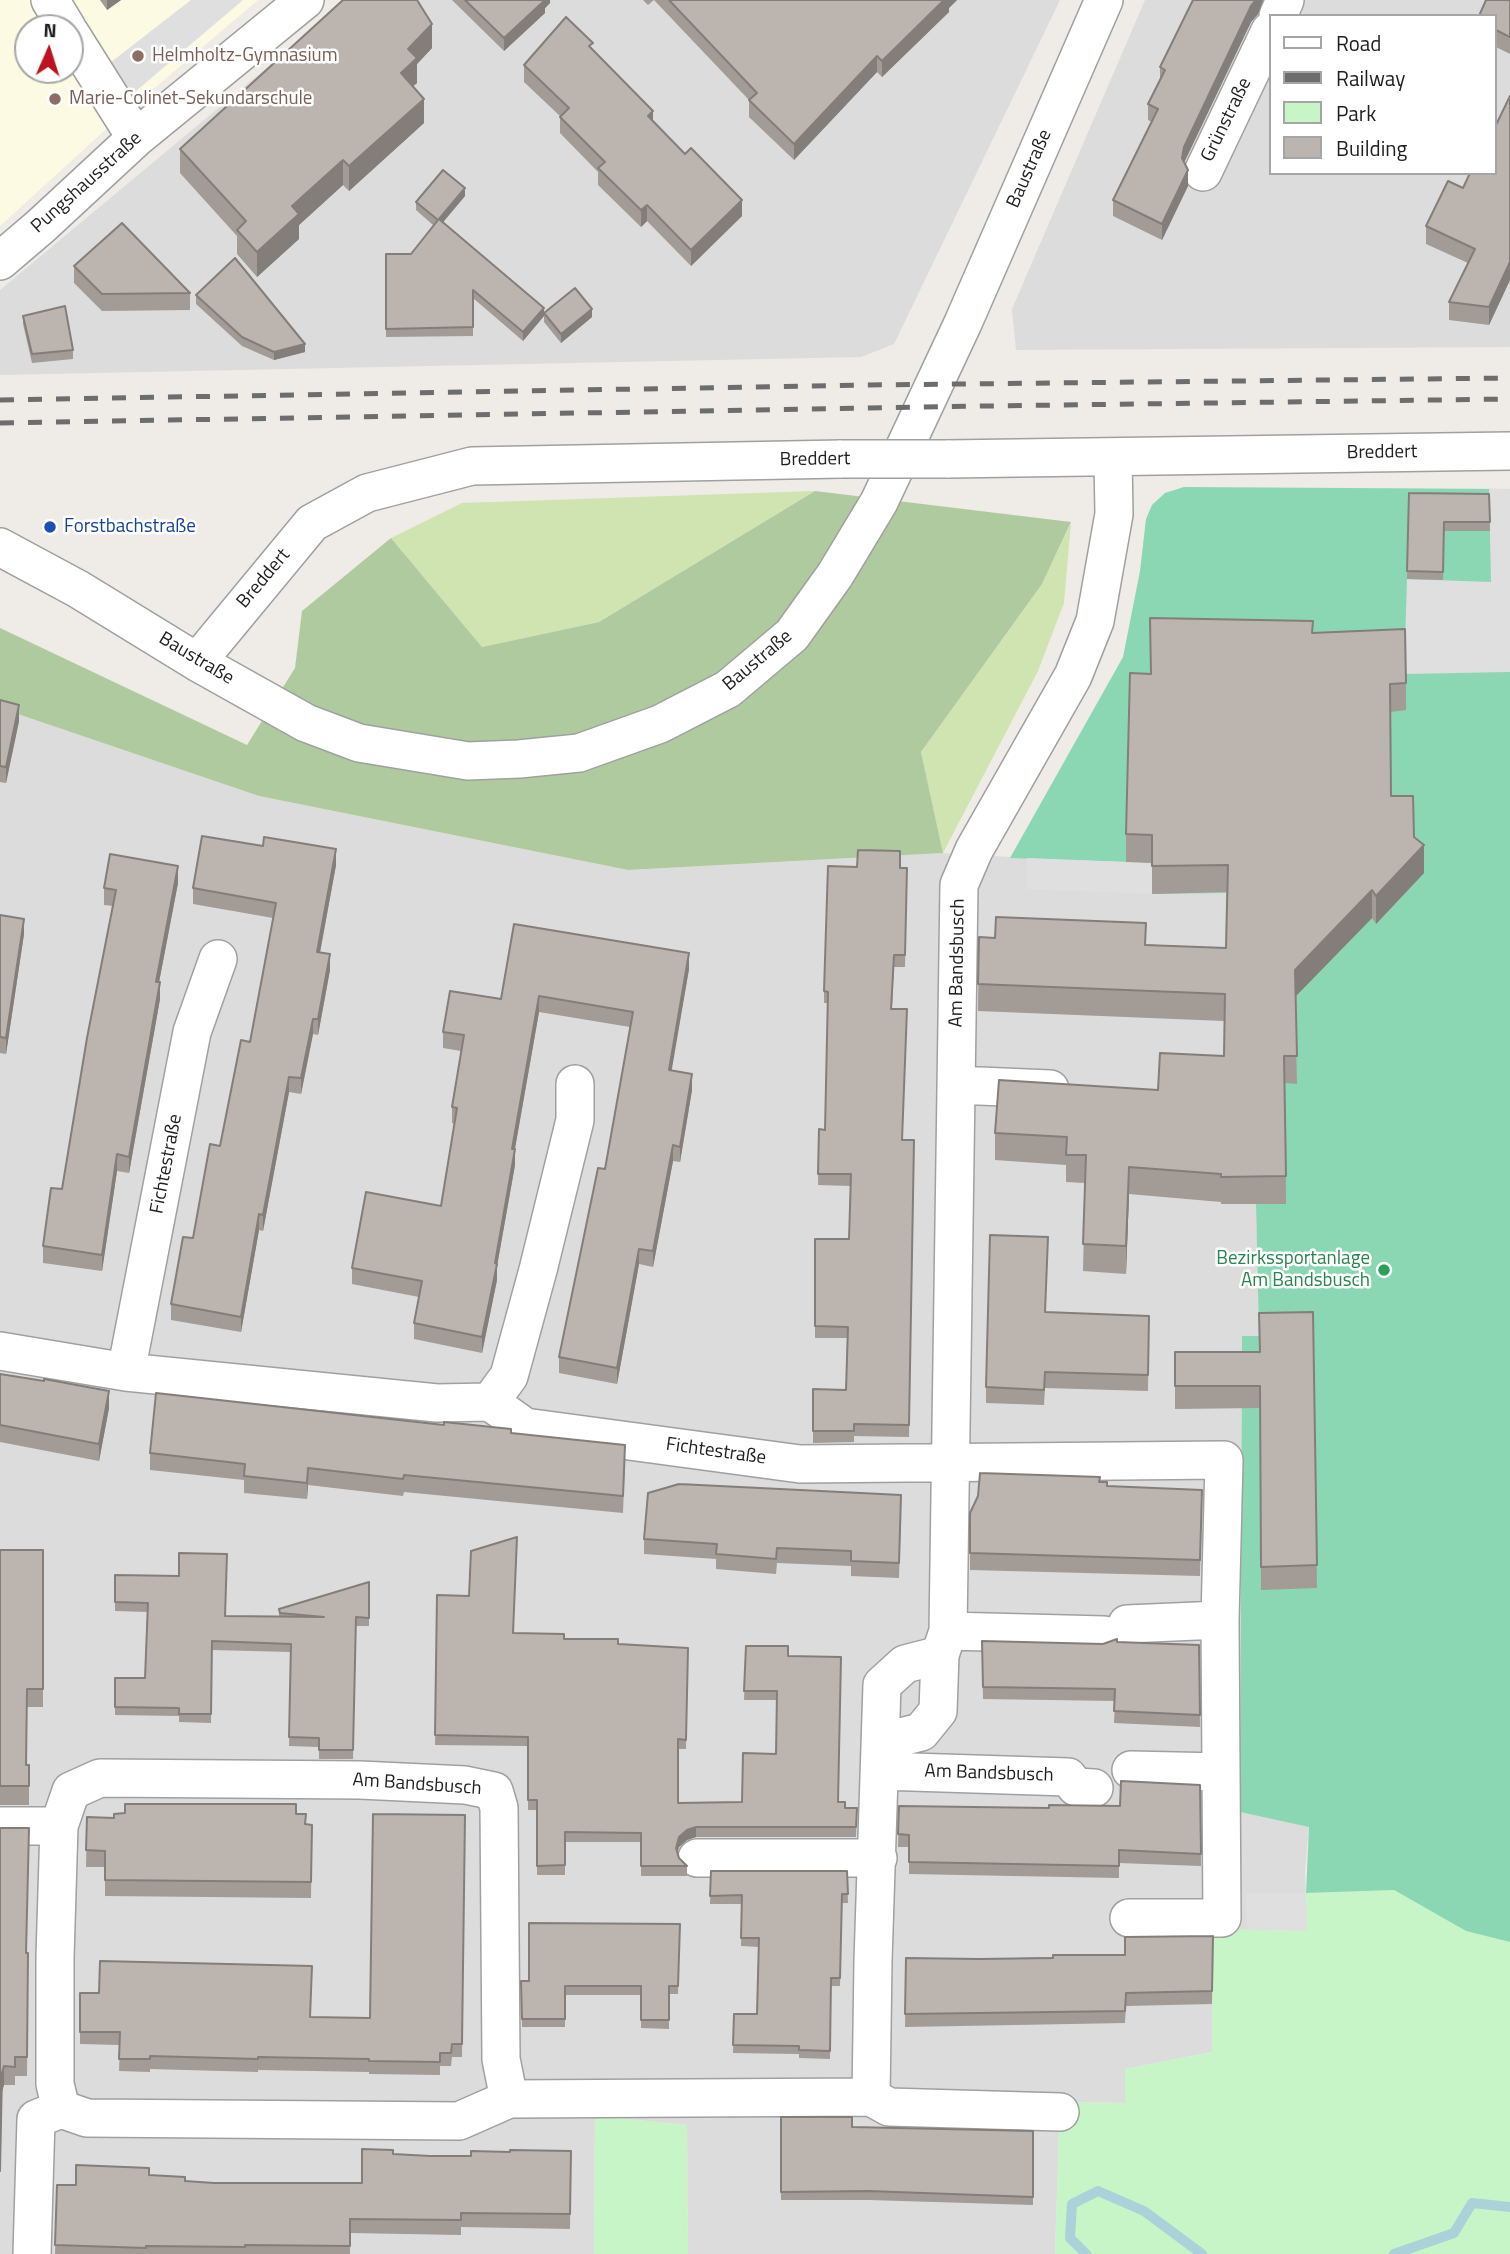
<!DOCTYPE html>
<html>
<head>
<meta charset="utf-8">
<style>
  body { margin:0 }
  #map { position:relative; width:1510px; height:2254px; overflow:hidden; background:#efebe6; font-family:"Titillium Web",sans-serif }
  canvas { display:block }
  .legend { position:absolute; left:1269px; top:14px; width:228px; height:161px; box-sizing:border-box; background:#fff; border:2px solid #a5a5a5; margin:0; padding:9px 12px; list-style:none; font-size:21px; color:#1f1f1f }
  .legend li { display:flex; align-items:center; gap:14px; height:35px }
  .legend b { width:35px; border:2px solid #a5a5a5 }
  .north { position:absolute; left:14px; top:14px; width:70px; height:70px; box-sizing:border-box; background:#fff; border:2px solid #a5a5a5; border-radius:50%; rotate:3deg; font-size:19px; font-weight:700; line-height:28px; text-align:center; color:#1f1f1f }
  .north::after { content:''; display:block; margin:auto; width:24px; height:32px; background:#bc1222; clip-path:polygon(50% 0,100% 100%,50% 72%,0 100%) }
</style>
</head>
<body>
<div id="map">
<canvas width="1510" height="2254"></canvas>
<ul class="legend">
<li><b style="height:9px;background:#fff"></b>Road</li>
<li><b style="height:9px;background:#6d6d6d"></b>Railway</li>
<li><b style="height:19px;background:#c8f5c7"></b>Park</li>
<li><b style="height:19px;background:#bcb4af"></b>Building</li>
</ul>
<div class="north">N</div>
</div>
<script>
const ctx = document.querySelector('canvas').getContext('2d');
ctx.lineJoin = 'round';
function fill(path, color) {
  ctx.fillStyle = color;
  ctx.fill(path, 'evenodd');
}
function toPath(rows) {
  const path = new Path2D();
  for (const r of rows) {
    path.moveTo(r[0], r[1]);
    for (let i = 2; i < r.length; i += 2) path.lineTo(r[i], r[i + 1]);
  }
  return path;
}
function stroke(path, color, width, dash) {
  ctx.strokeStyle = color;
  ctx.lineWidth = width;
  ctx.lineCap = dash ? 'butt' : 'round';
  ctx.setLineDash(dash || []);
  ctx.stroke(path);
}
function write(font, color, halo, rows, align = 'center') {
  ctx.font = font + ' "Titillium Web",sans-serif';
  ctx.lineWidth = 5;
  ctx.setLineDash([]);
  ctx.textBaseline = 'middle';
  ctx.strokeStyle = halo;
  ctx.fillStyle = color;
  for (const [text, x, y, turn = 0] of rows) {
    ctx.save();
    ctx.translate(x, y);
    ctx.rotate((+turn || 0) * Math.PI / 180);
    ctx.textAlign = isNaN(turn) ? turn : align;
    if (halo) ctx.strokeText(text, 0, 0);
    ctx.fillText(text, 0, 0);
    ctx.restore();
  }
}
fill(toPath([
  [348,0,1060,0,894,344,861,357,0,375,0,290],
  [1145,0,1510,0,1510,347,1016,350,1012,309],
  [1270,16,1494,16,1494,173,1270,173],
  [0,708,259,796,628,870,943,853,1027,858,1226,892,1221,1204,1256,1204,1259,1336,1242,1336,1240,1812,1309,1826,1305,1871,1307,1931,1212,1929,1212,2052,1125,2069,1125,2103,1060,2102,1055,2254,688,2254,687,2125,595,2116,594,2254,0,2254]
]), '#dddcdc');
fill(toPath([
  [0,0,258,0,103,132,0,226],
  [28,28,70,28,70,70,28,70]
]), '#fcfae2');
fill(toPath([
  [815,491,599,622,482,647,391,538,462,503],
  [1071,523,1064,603,1038,671,943,853,921,752,1042,584]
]), '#cfe4b1');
fill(toPath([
  [815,491,1071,522,1042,584,921,752,943,853,628,870,259,796,0,708,0,628,247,745,295,668,302,611,391,538,482,647,599,622]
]), '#b0ca9f');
fill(toPath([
  [1394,1890,1466,1931,1510,1942,1510,2254,1055,2254,1060,2102,1125,2103,1125,2069,1212,2052,1212,1929,1307,1931,1306,1893],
  [595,2116,687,2125,688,2254,594,2254]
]), '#c8f5c7');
fill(toPath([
  [1184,487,1510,489,1510,1942,1466,1931,1394,1890,1306,1893,1309,1827,1240,1812,1242,1336,1259,1336,1256,1204,1221,1204,1226,893,1152,894,1152,863,1010,858,1123,657,1140,571,1146,519,1152,505,1165,493]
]), '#8bd7b3');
fill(toPath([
  [191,0,243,0,129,97,106,66],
  [1489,489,1510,489,1510,672,1404,674,1407,579,1491,582],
  [1027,858,1152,863,1152,894,1027,889],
  [1306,1893,1307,1931,1247,1929,1246,1894]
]), '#dfdfdf');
stroke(toPath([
  [1086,2254,1070,2238,1072,2204,1098,2191,1144,2211,1202,2254],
  [1394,2254,1454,2233,1472,2203,1510,2207]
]), '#abd2d9', 10);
const minor = toPath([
  [50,0,67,28],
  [1278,16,1285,0],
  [70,33,136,138],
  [1203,172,1270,31],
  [0,261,41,226,136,138,305,0],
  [947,459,1510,451],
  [0,547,78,589,197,662,306,723,359,743,468,761,519,759,579,753,660,724,728,689,792,635,835,575,879,502,963,323,1104,0],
  [197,662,312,523,367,493,472,466,841,459],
  [956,1085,1050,1089],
  [0,1351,126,1372,437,1403,490,1402,525,1427,800,1464,1224,1460,1220,1620,1222,1918,1129,1918],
  [126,1372,192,1032,218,959],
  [490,1402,509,1376,538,1270,575,1120,575,1084],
  [1127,1624,1220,1620],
  [948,1631,1104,1635],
  [881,1742,921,1732,938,1711,940,1655,948,1631,959,885,974,850,1073,676,1095,621,1114,514,1113,458],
  [1131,1770,1221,1772],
  [880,1771,1068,1777,1076,1787,1094,1788],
  [0,1826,59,1826],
  [697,1858,878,1858],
  [871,2097,889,2107,1060,2112],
  [509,2099,501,2059,499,1808,494,1791,465,1785,360,1780,100,1778,71,1791,59,1826,55,1957,55,2084,61,2109,87,2118,459,2121,509,2099,871,2097,873,1961,882,1685,905,1664,940,1655],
  [32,2254,36,2119,61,2109]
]);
stroke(minor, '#a0a0a0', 40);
stroke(minor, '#fff', 37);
stroke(toPath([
  [0,400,869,385,1510,378],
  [0,423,987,406,1510,399]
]), '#6d6d6d', 5, [14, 14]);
const minorBridge = toPath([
  [841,459,947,459]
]);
stroke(minorBridge, '#a0a0a0', 40, []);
stroke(minorBridge, '#fff', 37);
fill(toPath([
  [100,0,121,0,107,10],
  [341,0,417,0,432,48,417,64,417,83,413,86,424,123,349,191,343,185,299,225,299,239,257,277,237,254,237,236,180,173,180,149,342,1],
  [452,0,550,0,550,3,545,8,545,13,504,51],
  [643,0,957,0,949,8,949,12,882,77,877,72,794,160,749,117,749,100,654,0,648,5],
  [1193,0,1263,0,1258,14,1251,22,1184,162,1188,186,1162,240,1113,216,1113,200,1152,122,1148,120,1148,104,1160,81,1160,67],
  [1510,0,1510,54,1494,46,1494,16],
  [593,50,653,121,742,216,691,266,647,221,641,227,598,185,598,172,560,133,560,116,524,82,524,65],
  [1510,96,1510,280,1489,325,1449,320,1449,302,1468,263,1426,244,1426,226,1463,188,1494,173],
  [465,196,443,222,544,313,592,317,561,343,544,322,544,316,523,341,473,298,473,336,386,337,386,254,411,254,433,225,416,210,416,202],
  [74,266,190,293,190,310,102,311,74,283],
  [196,295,305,352,274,360,242,346,196,304],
  [23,316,73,350,73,359,32,363,23,324],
  [1409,493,1489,494,1490,531,1444,531,1443,580,1407,579],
  [1313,633,1406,683,1406,710,1390,712,1391,796,1414,837,1424,873,1376,924,1372,918,1295,997,1297,1084,1285,1083,1286,1204,1221,1204,1221,1202,1129,1194,1126,1274,1083,1271,1085,1183,1066,1182,1066,1165,995,1160,995,1133,1158,1090,1224,1056,1224,1021,978,1011,979,937,1226,948,1227,892,1152,894,1152,863,1126,862,1126,834,1151,674],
  [0,700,19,721,6,783,0,782],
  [336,865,320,953,330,970,318,1035,313,1034,301,1094,289,1092,263,1231,259,1230,241,1332,171,1320,171,1304,193,1238,250,1042,273,918,193,904,193,888],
  [907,868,905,967,894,967,892,1009,903,1140,914,1140,909,1437,854,1436,854,1442,813,1443,813,1389,846,1390,847,1338,815,1338,815,1239,849,1239,851,1186,818,1185,819,1129,825,1130,828,1003,824,1003,824,991],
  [178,883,159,982,160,999,129,1173,117,1171,102,1271,43,1263,43,1246,62,1189,113,906,104,905,104,888],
  [0,915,24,934,6,1054,0,1053],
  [689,969,671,1070,692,1090,680,1162,673,1161,653,1267,639,1264,617,1384,559,1373,559,1357,605,1169,630,1027,539,1012,515,1149,515,1165,497,1266,497,1280,482,1353,414,1339,414,1323,419,1297,352,1284,352,1268,441,1206,455,1124,452,1123,452,1107,461,1051,443,1048,443,1032,501,999],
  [1046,1312,1149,1316,1148,1391,1045,1388,1044,1405,986,1403,986,1387],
  [1313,1312,1317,1588,1261,1590,1260,1408,1175,1409,1175,1352,1259,1352],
  [0,1374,109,1408,99,1461,0,1442],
  [511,1434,625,1462,623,1513,404,1492,403,1496,308,1485,307,1499,244,1493,244,1480,150,1470,150,1453],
  [1100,1482,1107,1486,1202,1490,1200,1576,970,1570,970,1513],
  [901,1510,899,1578,851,1576,851,1566,777,1563,776,1574,716,1569,716,1559,644,1554,644,1539],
  [0,1550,43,1550,43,1707,27,1707,26,1765,29,1765,29,1805,0,1805],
  [115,1575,226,1616,279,1616,279,1609,369,1582,369,1626,356,1626,353,1759,319,1759,319,1747,289,1746,291,1652,212,1650,211,1723,179,1722,179,1716,115,1715,115,1678,145,1678,147,1612,115,1611],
  [437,1595,514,1633,618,1644,688,1648,686,1749,678,1749,678,1803,742,1802,776,1754,777,1700,744,1700,746,1646,788,1656,839,1802,845,1808,857,1808,856,1837,696,1837,687,1840,679,1847,677,1853,679,1858,687,1866,687,1876,641,1876,641,1842,565,1842,565,1875,537,1875,537,1810,528,1810,528,1746,435,1745],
  [982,1641,1103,1644,1117,1642,1199,1645,1200,1727,1114,1723,1115,1701,983,1699],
  [1200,1785,1201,1866,1119,1863,1119,1878,909,1874,909,1847,898,1847,899,1806,1049,1808,1120,1806],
  [296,1814,305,1824,312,1825,311,1898,105,1896,105,1867,86,1867,87,1817,114,1818],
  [465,1815,462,2057,452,2057,451,2066,440,2066,440,2075,369,2074,369,2072,258,2070,258,2072,150,2069,150,2072,119,2071,120,2045,80,2044,80,1993,310,2017,370,2018],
  [0,1828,26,1953,28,1953,27,2076,15,2076,15,2085,4,2085,2,2091],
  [711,1871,847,1871,848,1903,842,1903,840,1986,831,1986,830,2059,799,2058,799,2054,733,2053,734,2014,757,2014,759,1947,741,1946,742,1904,710,1904],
  [680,1924,678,1994,669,1994,669,2029,641,2028,641,1995,565,1995,565,2027,522,2027,521,1981,529,1981],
  [1213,1936,1212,2004,1126,2006,1125,2023,905,2027,906,1958,979,1959,1125,1955],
  [781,2117,852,2127,1033,2131,1033,2205,869,2200,781,2200],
  [571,2151,570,2229,461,2227,461,2235,350,2233,350,2254,55,2254,57,2185,76,2185,149,2175,185,2181,214,2183,362,2183,393,2154,430,2156,471,2156,510,2152]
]), '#a29b96');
fill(toPath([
  [107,0,121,0,107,10],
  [542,0,550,0,550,3,545,8,545,13,504,51,504,38],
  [944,0,957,0,949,8,949,12,882,77,882,61],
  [1256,0,1263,0,1258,14,1251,22,1184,163,1182,158,1184,147,1251,6],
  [432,24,432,48,417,64,417,83,401,97,401,73,408,49],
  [877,56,877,72,794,160,794,144],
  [424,99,424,123,349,191,349,166],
  [653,111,653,128,648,116],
  [343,160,343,185,299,225,299,239,257,277,257,252,292,206],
  [1188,170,1188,186,1162,240,1162,224],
  [465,188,465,196,439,227,439,219],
  [742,200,742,216,691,266,691,250],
  [647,205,647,221,641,227,641,210],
  [1510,262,1510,280,1489,325,1489,307],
  [544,308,544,316,523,341,523,332],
  [592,309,592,317,561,343,561,334],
  [305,344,305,352,274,360,274,352],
  [19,705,19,721,6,783,6,767],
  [1424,845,1424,873,1376,924,1376,896],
  [336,849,336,865,317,968,317,952],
  [178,866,178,883,156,998,156,982],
  [1372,890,1372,918,1295,997,1295,970],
  [24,919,24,934,6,1054,6,1038],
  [689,953,689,969,669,1086,669,1070],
  [330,954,330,970,318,1035,318,1019],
  [160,982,160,999,129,1173,129,1157],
  [539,996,539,1012,512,1165,512,1149],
  [313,1019,313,1034,301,1094,301,1078],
  [692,1074,692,1090,680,1162,680,1147],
  [289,1077,289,1092,263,1231,263,1215],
  [673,1145,673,1161,653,1267,653,1251],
  [515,1149,515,1165,497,1266,497,1280,482,1353,482,1337],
  [117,1154,117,1171,102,1271,102,1255],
  [1129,1167,1129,1194,1126,1274,1126,1246],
  [259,1214,259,1230,241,1332,241,1317],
  [639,1249,639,1264,617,1384,617,1368],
  [109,1391,109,1408,99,1461,99,1444],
  [308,1468,308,1485,307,1499,307,1483],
  [696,1827,696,1837,687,1840,679,1847,676,1857,676,1848,679,1837,687,1830],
  [4,2066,4,2085,2,2091,2,2073]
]), '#847e7a');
const building = toPath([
  [343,0,417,0,432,24,408,49,417,58,401,73,424,99,349,166,343,160,292,206,299,214,257,252,237,230,246,221,180,149,343,0],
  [465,0,545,0,504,38,465,0],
  [669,0,944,0,882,61,877,56,794,144,749,100,757,93,669,0],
  [1193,0,1256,0,1251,6,1184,147,1182,158,1188,170,1162,224,1113,200,1158,109,1148,104,1165,70,1160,67,1193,0],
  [1486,0,1510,0,1510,37,1494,29,1494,16,1479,16,1486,0],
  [566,17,593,43,589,46,653,111,648,116,685,154,691,148,742,200,691,250,647,205,641,210,598,168,605,162,560,117,569,108,524,65,566,17],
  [1510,96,1510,262,1489,307,1449,302,1475,249,1426,226,1448,181,1463,188,1470,173,1494,173,1494,129,1510,96],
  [443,170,465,188,439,219,544,308,523,332,473,290,473,327,386,329,386,254,411,254,438,220,416,202,443,170],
  [122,223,190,293,102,294,74,266,122,223],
  [235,258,305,344,274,352,242,337,196,295,235,258],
  [575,288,592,309,561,334,544,313,575,288],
  [65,306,73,350,32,354,23,316,65,306],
  [1409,493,1489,494,1490,522,1444,522,1443,572,1407,571,1409,493],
  [1150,618,1313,621,1312,633,1405,629,1406,683,1390,684,1391,796,1413,796,1414,837,1424,845,1376,896,1372,890,1295,970,1297,1056,1284,1056,1286,1176,1221,1177,1221,1174,1129,1167,1126,1246,1083,1244,1086,1155,1066,1155,1067,1137,995,1133,999,1080,1158,1090,1160,1053,1224,1056,1225,994,978,984,979,937,995,938,996,917,1146,923,1145,945,1226,948,1228,865,1152,866,1152,835,1126,834,1130,673,1151,674,1150,618],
  [0,700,19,705,6,767,0,766,0,700],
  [202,836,263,846,264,837,336,849,317,952,330,954,318,1019,313,1019,301,1078,289,1077,263,1215,259,1214,241,1317,171,1304,183,1237,193,1238,210,1144,220,1146,241,1040,250,1042,276,903,193,888,202,836],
  [858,850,900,851,900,868,907,868,905,955,894,955,891,1009,907,1009,902,1140,914,1140,909,1425,854,1424,854,1431,813,1431,813,1389,846,1390,848,1327,815,1326,815,1239,849,1239,851,1174,818,1174,819,1129,825,1130,828,992,824,991,828,866,857,867,858,850],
  [110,854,178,866,156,982,160,982,129,1157,117,1154,102,1255,43,1246,51,1188,62,1189,87,1038,116,890,104,888,110,854],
  [0,915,24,919,6,1038,0,1037,0,915],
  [514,924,689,953,669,1070,692,1074,680,1147,673,1145,653,1251,639,1249,617,1368,559,1357,598,1168,605,1169,633,1012,539,996,512,1149,515,1149,495,1263,497,1264,482,1337,414,1323,422,1281,352,1268,366,1192,441,1206,457,1108,452,1107,464,1035,443,1032,450,991,501,999,514,924],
  [990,1235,1048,1237,1045,1312,1149,1316,1148,1375,1045,1372,1044,1390,986,1387,990,1235],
  [1313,1312,1317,1565,1261,1567,1260,1386,1175,1386,1175,1352,1260,1352,1259,1313,1313,1312],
  [0,1374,44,1381,44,1379,109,1391,99,1444,0,1425,0,1374],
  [156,1393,444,1425,444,1422,511,1429,511,1433,625,1445,623,1496,404,1475,403,1479,308,1468,307,1483,244,1476,245,1464,150,1453,156,1393],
  [980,1473,1100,1477,1099,1482,1107,1482,1107,1486,1202,1490,1200,1560,970,1553,970,1513,978,1496,980,1473],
  [679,1484,901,1495,899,1563,851,1561,851,1551,777,1548,776,1559,716,1554,717,1544,644,1539,648,1493,679,1484],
  [517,1537,513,1633,564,1634,564,1639,618,1639,618,1644,688,1648,686,1740,678,1739,678,1803,742,1802,743,1753,776,1754,777,1691,744,1691,746,1646,788,1646,788,1656,841,1657,838,1802,845,1802,845,1808,857,1808,856,1827,696,1827,687,1830,679,1837,676,1848,679,1858,687,1866,641,1866,641,1833,565,1832,565,1865,537,1866,537,1800,528,1800,528,1737,435,1735,437,1595,469,1596,471,1551,517,1537],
  [0,1550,43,1550,43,1689,27,1689,26,1765,29,1765,29,1786,0,1786,0,1550],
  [179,1553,227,1554,225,1616,324,1617,280,1613,279,1609,369,1582,369,1618,356,1617,353,1750,319,1750,319,1738,289,1737,291,1644,212,1641,211,1714,179,1714,179,1708,115,1707,115,1678,145,1678,148,1603,115,1602,115,1575,179,1576,179,1553],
  [1117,1639,1117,1642,1199,1645,1200,1715,1114,1711,1115,1689,983,1687,982,1641,1103,1644,1117,1639],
  [1121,1781,1200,1785,1201,1854,1119,1850,1119,1866,909,1862,909,1835,898,1834,899,1806,1049,1808,1049,1805,1120,1806,1121,1781],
  [125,1804,296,1804,296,1814,306,1814,305,1824,312,1825,311,1882,105,1880,105,1851,86,1850,87,1817,114,1818,114,1814,125,1813,125,1804],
  [373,1814,465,1815,462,2044,452,2044,451,2053,440,2053,440,2062,369,2061,369,2059,258,2057,258,2059,150,2056,150,2059,119,2059,120,2032,80,2032,80,1993,99,1993,100,1961,312,1966,310,2017,370,2018,373,1814],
  [0,1828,29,1828,26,1953,28,1953,27,2057,15,2057,15,2067,4,2066,2,2073,0,2171,0,1828],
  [711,1871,847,1871,848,1894,842,1894,840,1978,831,1978,830,2051,799,2050,799,2046,733,2045,734,2014,757,2014,759,1938,741,1938,742,1895,710,1896,711,1871],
  [529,1923,680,1924,678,1986,669,1986,669,2020,641,2020,641,1986,565,1986,565,2019,522,2019,521,1981,529,1981,529,1923],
  [1213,1936,1212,1991,1126,1993,1125,2011,905,2014,906,1958,979,1959,1053,1958,1053,1955,1125,1955,1125,1937,1213,1936],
  [781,2117,852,2117,852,2127,1033,2131,1033,2197,869,2191,781,2192,781,2117],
  [362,2149,393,2150,393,2154,430,2156,471,2156,471,2151,510,2152,510,2150,571,2151,570,2214,461,2213,461,2220,350,2219,350,2246,245,2245,245,2247,146,2246,146,2248,55,2245,57,2185,76,2185,76,2165,149,2168,149,2175,185,2177,185,2181,214,2183,362,2183,362,2149]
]);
fill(building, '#bcb4af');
stroke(building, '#847e7a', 2);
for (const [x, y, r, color] of [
  [138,56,7,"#8d6e63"],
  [55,99,7,"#8d6e63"],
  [50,527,7,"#1a4fb4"],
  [1384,1270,7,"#2e9e5b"]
]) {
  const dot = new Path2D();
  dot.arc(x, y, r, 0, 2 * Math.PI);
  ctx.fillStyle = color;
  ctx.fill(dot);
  stroke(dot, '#fff', 2.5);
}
write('19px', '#785e54', '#fff', [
  ["Helmholtz-Gymnasium",152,56],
  ["Marie-Colinet-Sekundarschule",69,99]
], 'left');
write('19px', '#1f1f1f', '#fff', [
  ["Grünstraße",1227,120,-64],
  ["Baustraße",1030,169,-66],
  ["Pungshausstraße",87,183,-42],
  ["Breddert",1382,453,-1],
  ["Breddert",815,460,-1],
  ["Breddert",264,579,-50],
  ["Baustraße",196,659,31],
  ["Baustraße",758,661,-40],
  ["Am Bandsbusch",958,963,-89],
  ["Fichtestraße",167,1164,-79],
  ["Fichtestraße",716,1452,8],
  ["Am Bandsbusch",989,1774,2],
  ["Am Bandsbusch",417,1785,4]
]);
write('19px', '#164399', '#fff', [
  ["Forstbachstraße",64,527]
], 'left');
write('19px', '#27864d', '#fff', [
  ["Bezirkssportanlage",1370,1259],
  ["Am Bandsbusch",1370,1281]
], 'right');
</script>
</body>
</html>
